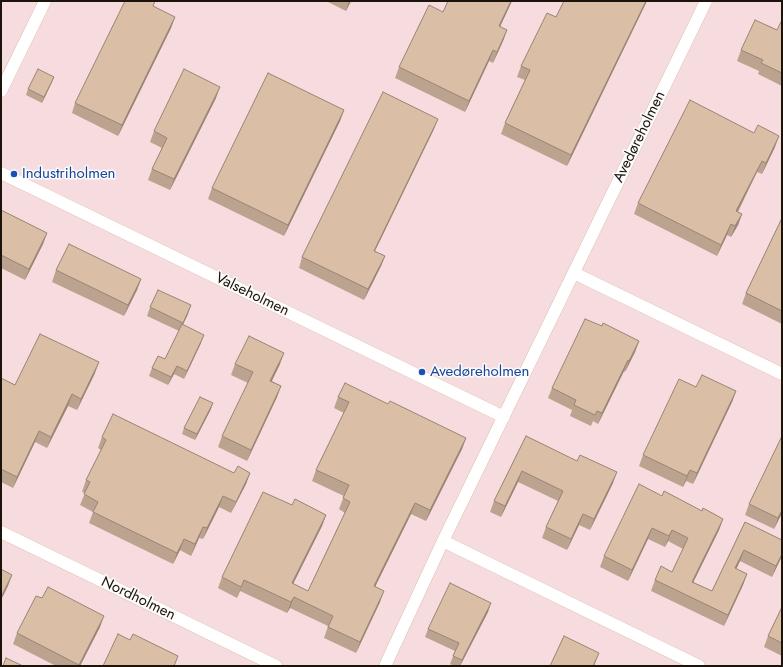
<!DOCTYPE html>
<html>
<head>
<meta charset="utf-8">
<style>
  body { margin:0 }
  #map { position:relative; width:783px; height:667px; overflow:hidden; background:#fbeadb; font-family:Jost,sans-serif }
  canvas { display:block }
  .frame { position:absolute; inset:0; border:2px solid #1c130a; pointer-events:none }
</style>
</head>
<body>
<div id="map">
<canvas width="783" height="667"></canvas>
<div class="frame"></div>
</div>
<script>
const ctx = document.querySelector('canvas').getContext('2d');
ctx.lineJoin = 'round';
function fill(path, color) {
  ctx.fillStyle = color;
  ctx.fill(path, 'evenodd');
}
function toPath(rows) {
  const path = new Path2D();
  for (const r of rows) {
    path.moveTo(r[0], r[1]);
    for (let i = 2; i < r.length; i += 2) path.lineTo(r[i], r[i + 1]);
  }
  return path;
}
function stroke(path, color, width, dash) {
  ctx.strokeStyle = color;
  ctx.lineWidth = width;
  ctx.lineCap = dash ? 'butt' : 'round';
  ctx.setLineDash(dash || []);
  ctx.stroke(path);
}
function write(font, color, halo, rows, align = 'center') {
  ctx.font = font + ' Jost,sans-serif';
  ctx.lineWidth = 3;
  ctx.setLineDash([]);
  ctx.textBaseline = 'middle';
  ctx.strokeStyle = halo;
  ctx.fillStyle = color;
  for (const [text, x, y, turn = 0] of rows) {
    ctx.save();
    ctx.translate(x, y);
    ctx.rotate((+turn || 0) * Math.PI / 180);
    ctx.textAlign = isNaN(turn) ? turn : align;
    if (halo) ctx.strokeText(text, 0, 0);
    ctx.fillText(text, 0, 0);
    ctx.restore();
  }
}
fill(toPath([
  [1,1,782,1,782,666,1,666]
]), '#f7dcdf');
const minor = toPath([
  [1,91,45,1],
  [1,173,504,417],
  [574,273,782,374],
  [1,532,276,666],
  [443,541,699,666],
  [385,666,443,541,706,1]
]);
stroke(minor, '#dabfa6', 13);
stroke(minor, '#fff', 12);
fill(toPath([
  [326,1,351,1,346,11],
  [448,1,512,1,500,27,507,30,503,41,493,63,489,61,465,112,395,78,399,67,443,12],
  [564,1,647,1,567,166,501,134,505,123,525,80,517,77,521,66,556,17],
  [175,17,171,28,118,136,72,113,75,103],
  [782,20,782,86,758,74,759,71,737,61,741,50,777,30],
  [54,77,52,82,42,103,26,95,28,89],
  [216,98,170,190,148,180,152,169,162,148,150,142,154,131],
  [344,110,340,121,284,236,208,199,212,188],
  [434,129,375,251,385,256,381,266,364,300,299,268,302,257],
  [775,147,762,174,757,172,738,212,742,214,738,225,731,237,727,235,717,256,634,214,638,203],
  [1,210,47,233,43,244,25,280,1,268],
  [782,218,782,324,742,304,746,293],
  [56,270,141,279,137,290,124,316,52,282],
  [150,307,188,314,183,324,201,343,184,379,174,374,168,385,149,376,152,368,165,359,179,331,147,316],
  [602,326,639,341,635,352,625,372,624,371,598,424,593,421,591,426,570,416,572,410,548,398,552,388],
  [235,364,280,364,272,381,281,386,277,397,247,461,218,447,222,436,248,383,231,375],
  [95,373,77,410,68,406,47,448,35,442,13,488,1,482,1,379,15,385],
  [696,387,736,391,732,402,693,484,686,481,683,487,639,466,643,455],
  [338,397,388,404,466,438,462,449,426,521,411,514,375,587,380,602,356,653,324,638,328,626,290,608,287,613,240,591,237,598,218,588,222,577,292,505,326,515,322,526,293,584,308,591,345,513,339,509,344,496,312,481,316,470,344,413,334,408],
  [211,409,195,440,182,434,184,428],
  [526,436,613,483,590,530,579,525,567,550,542,538,546,527,558,501,518,482,501,517,490,512,494,501],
  [102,437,234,473,250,473,246,484,231,513,219,507,203,539,199,538,191,556,180,550,173,564,89,523,93,512,80,505,85,493,82,492,86,480,101,450,98,448],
  [662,496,702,511,703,508,723,519,719,530,693,582,712,591,745,522,782,556,772,577,740,561,736,569,747,574,743,585,724,626,651,591,655,580,672,572,683,549,668,541,665,547,648,539,628,581,600,567,604,556],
  [749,504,782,513,774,529,745,515],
  [782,607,782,656,764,647,768,636],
  [488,612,460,666,454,666,450,664,455,651,425,637,428,629],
  [100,627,80,666,56,666,13,644,17,633]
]), '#bca38f');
fill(toPath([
  [349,1,351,1,346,11],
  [511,1,512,1,495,37,499,26],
  [646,1,647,1,646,3,567,166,571,155],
  [175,17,171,28,118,136,122,125],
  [507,30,503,41,493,63,497,52],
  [493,50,489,61,465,112,469,101],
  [54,77,52,82,42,103,44,97],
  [220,87,216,98,170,190,174,179],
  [344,110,340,121,284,236,288,225],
  [438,119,434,129,370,261,374,251],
  [779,136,775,147,762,174,766,163],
  [762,161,757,172,732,222,736,211],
  [742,214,738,225,731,237,735,226],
  [731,224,727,235,717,256,721,245],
  [47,233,43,244,25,280,29,269],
  [385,256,381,266,364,300,368,289],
  [141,279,137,290,124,316,128,305],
  [191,305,188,314,180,331,183,323],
  [204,335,201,343,184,379,187,371],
  [639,341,635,352,625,372,629,361],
  [284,353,280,364,266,392,270,381],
  [628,360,624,371,598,424,602,413],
  [99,362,95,373,77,410,81,399],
  [177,366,174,374,168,385,171,377],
  [281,386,277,397,247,461,251,450],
  [736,391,732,402,693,484,697,473],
  [72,394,68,406,47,448,51,437],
  [213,403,211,409,195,440,197,434],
  [39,431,35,442,13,488,17,477],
  [466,438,462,449,426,521,430,510],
  [690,470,686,481,683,487,687,476],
  [522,471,518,482,501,517,505,506],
  [617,472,613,483,590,530,594,519],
  [250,473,246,484,231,513,236,502],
  [223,496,219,507,203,539,207,528],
  [415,503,411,514,370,597,374,586],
  [782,510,782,513,774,529,778,518],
  [583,514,579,525,567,550,571,539],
  [326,515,322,526,288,594,292,583],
  [723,519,719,530,688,593,692,582],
  [203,527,199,538,191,556,195,544],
  [652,528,648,539,628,581,632,570],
  [672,530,668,541,665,547,669,536],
  [184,539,180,550,173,564,177,553],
  [744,550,740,561,731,580,735,568],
  [782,554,782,556,772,577,776,566],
  [747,574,743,585,724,626,728,615],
  [12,575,8,586,1,600,1,597],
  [244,580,240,591,237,598,241,587],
  [384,591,380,602,356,653,360,642],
  [294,597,290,608,287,613,291,602],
  [491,603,488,612,460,666,462,660],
  [104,616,100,627,80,666,79,666],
  [599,653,594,666,593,666]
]), '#998574');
const building = toPath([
  [125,1,155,1,153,6,175,17,122,125,75,103,125,1],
  [448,1,511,1,499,26,507,30,497,52,493,50,469,101,399,67,429,5,443,12,448,1],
  [564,1,646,1,571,155,505,123,530,70,521,66,547,13,556,17,564,1],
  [755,20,777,30,782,20,782,73,761,63,763,60,741,50,755,20],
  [38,69,54,77,44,97,28,89,38,69],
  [184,69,220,87,174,179,152,169,167,138,154,131,184,69],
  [268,73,344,110,288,225,212,188,268,73],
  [383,92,438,119,374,251,385,256,368,289,302,257,383,92],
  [690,100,754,133,758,125,779,136,766,163,762,161,736,211,742,214,735,226,731,224,721,245,638,203,690,100],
  [1,210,47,233,29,269,1,255,1,210],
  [782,218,782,311,746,293,782,218],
  [69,244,141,279,128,305,56,270,69,244],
  [158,290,191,305,183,323,150,307,158,290],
  [585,319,602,326,603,323,639,341,629,361,628,360,602,413,597,411,595,415,574,405,576,400,552,388,585,319],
  [182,324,204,335,187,371,177,366,171,377,152,368,158,356,165,359,182,324],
  [40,334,99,362,81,399,72,394,51,437,39,431,17,477,1,469,1,378,15,385,40,334],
  [249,336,284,353,270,381,281,386,251,450,222,436,253,372,235,364,249,336],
  [702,375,736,391,697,473,690,470,687,476,643,455,679,379,696,387,702,375],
  [345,383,388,404,390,401,466,438,430,510,415,503,374,586,384,591,360,642,328,627,333,616,294,597,291,602,244,580,241,587,222,577,263,492,292,505,295,499,326,515,292,583,308,591,350,502,343,498,349,485,316,470,349,402,338,397,345,383],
  [200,397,213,403,197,434,184,428,200,397],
  [113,414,234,473,238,466,250,473,236,502,223,496,207,528,203,527,195,544,184,539,177,553,93,512,98,502,84,494,90,482,86,480,106,440,102,437,113,414],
  [526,436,577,461,580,455,617,472,594,519,583,514,571,539,546,527,563,491,522,471,505,506,494,501,526,436],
  [782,436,782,510,778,518,749,504,782,436],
  [639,484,662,496,664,491,702,511,703,508,723,519,692,582,712,591,745,522,782,540,782,554,776,566,744,550,735,568,747,574,728,615,655,580,661,566,672,572,688,538,672,530,669,536,652,528,632,570,604,556,639,484],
  [1,569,12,575,1,597,1,569],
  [450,583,491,603,462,660,453,656,459,643,428,629,450,583],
  [48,587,104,616,79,665,17,633,36,596,42,598,48,587],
  [782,607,782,643,768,636,782,607],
  [118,634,130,640,133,634,178,656,174,666,103,666,118,634],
  [564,636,599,653,593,666,550,666,564,636],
  [6,658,23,666,3,666,6,658]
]);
fill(building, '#dbbea6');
stroke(building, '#998574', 1);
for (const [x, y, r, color] of [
  [14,174,4,"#1a4fb4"],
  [422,372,4,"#1a4fb4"]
]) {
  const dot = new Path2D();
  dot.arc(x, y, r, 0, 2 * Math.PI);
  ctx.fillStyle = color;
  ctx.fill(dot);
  stroke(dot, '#fbfbfb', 1.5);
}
write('15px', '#1c130a', '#fbfbfb', [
  ["Avedøreholmen",640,137,-64],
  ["Valseholmen",252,295,26],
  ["Nordholmen",138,599,26]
]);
write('15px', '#164399', '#fbfbfb', [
  ["Industriholmen",22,174],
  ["Avedøreholmen",430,372]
], 'left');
</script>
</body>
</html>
